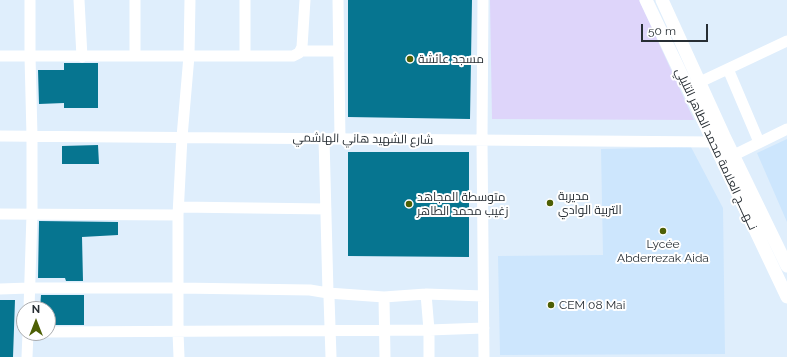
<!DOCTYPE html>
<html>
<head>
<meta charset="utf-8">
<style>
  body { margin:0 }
  #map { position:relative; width:787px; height:357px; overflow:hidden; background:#dfeefc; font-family:Raleway,sans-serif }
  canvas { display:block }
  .north { position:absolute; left:16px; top:301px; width:40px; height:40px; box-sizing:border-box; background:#fff; border:1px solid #a9abae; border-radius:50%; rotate:0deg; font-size:11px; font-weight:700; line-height:16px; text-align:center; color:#272e34 }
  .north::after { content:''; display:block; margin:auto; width:14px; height:18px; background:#4d5f05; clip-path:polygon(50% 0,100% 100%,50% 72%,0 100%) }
  .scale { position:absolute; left:641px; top:24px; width:67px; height:18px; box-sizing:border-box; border:2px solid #272e34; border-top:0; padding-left:5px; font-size:12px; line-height:14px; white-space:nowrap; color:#272e34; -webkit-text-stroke:3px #fff; paint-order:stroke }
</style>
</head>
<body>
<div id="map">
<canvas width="787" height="357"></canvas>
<div class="north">N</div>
<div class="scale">50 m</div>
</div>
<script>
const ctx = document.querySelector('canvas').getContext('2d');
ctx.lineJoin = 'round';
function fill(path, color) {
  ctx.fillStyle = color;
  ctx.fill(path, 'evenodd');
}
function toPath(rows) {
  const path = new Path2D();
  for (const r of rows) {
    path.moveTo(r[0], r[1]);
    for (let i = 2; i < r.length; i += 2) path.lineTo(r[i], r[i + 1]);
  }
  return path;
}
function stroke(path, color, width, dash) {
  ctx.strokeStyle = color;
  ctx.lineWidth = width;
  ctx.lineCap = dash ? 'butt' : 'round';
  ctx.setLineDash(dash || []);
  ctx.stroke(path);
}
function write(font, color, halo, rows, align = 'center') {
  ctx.font = font + ' Raleway,Cairo,sans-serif';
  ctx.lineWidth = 4;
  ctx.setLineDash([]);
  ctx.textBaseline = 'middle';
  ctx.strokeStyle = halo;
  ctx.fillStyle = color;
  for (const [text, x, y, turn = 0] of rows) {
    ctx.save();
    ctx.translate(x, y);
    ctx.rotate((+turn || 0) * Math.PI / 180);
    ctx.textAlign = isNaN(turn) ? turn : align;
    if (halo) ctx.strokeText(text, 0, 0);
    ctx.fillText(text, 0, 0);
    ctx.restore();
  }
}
fill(toPath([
  [787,139,787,222,757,153],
  [691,147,723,208,725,354,500,355,498,256,603,255,601,149]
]), '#cde6fd');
fill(toPath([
  [490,0,639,0,694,120,492,119]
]), '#ded5fa');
fill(toPath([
  [348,0,472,0,470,119,348,117],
  [64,63,98,63,98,108,64,108,64,103,39,104,38,70,64,70],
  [98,145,99,164,62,164,62,146],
  [348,152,469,152,469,257,348,256],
  [39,221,118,222,118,235,82,237,83,281,66,281,65,278,38,278],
  [41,295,84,295,84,325,48,325,48,309,40,309],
  [0,300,15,300,13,357,0,357]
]), '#067590');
stroke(toPath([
  [79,0,82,57],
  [338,0,340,138],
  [483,0,482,140,484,357],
  [300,51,339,51],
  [135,55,135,0],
  [0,56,293,56,299,53,302,47,305,0],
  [245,56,245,0],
  [728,69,759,142],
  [700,82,787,41],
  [0,136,713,142,720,138],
  [324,138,328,293,384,297,426,294,483,296],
  [726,159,787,129],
  [179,207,326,209],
  [0,214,178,215],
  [0,289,29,288,179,288,310,290,328,293,329,297,331,357],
  [426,294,429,330,429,357],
  [384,297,385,357],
  [29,309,32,214,32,136,30,56,30,0],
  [48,332,429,330,484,328],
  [27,357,28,333],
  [179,357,178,332,178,215,182,137,189,56,190,0]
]), '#fff', 11);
stroke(toPath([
  [646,0,787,297],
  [662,0,724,136,787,266]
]), '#fff', 13);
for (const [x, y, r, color] of [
  [410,59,4,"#4d5f05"],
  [550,203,4,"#4d5f05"],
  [409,204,4,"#4d5f05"],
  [663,231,4,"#4d5f05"],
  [551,305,4,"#4d5f05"]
]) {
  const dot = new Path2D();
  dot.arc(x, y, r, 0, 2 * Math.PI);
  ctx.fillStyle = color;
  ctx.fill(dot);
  stroke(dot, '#fff', 1.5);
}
write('12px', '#272e34', '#fff', [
  ["مسجد عائشة",418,59],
  ["مديربة",558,196],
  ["التربية الوادي",558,210],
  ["متوسطة المجاهد",417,197],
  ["زغيب محمد الطاهر",417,211],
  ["Lycée",663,244,"center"],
  ["Abderrezak Aida",663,258,"center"],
  ["CEM 08 Mai",559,305]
], 'left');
write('12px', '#272e34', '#fff', [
  ["شارع الشهيد هاني الهاشمي",363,139,1],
  ["نــهــــج العلامة محمد الطاهر التليلي",716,149,65]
]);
</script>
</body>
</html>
